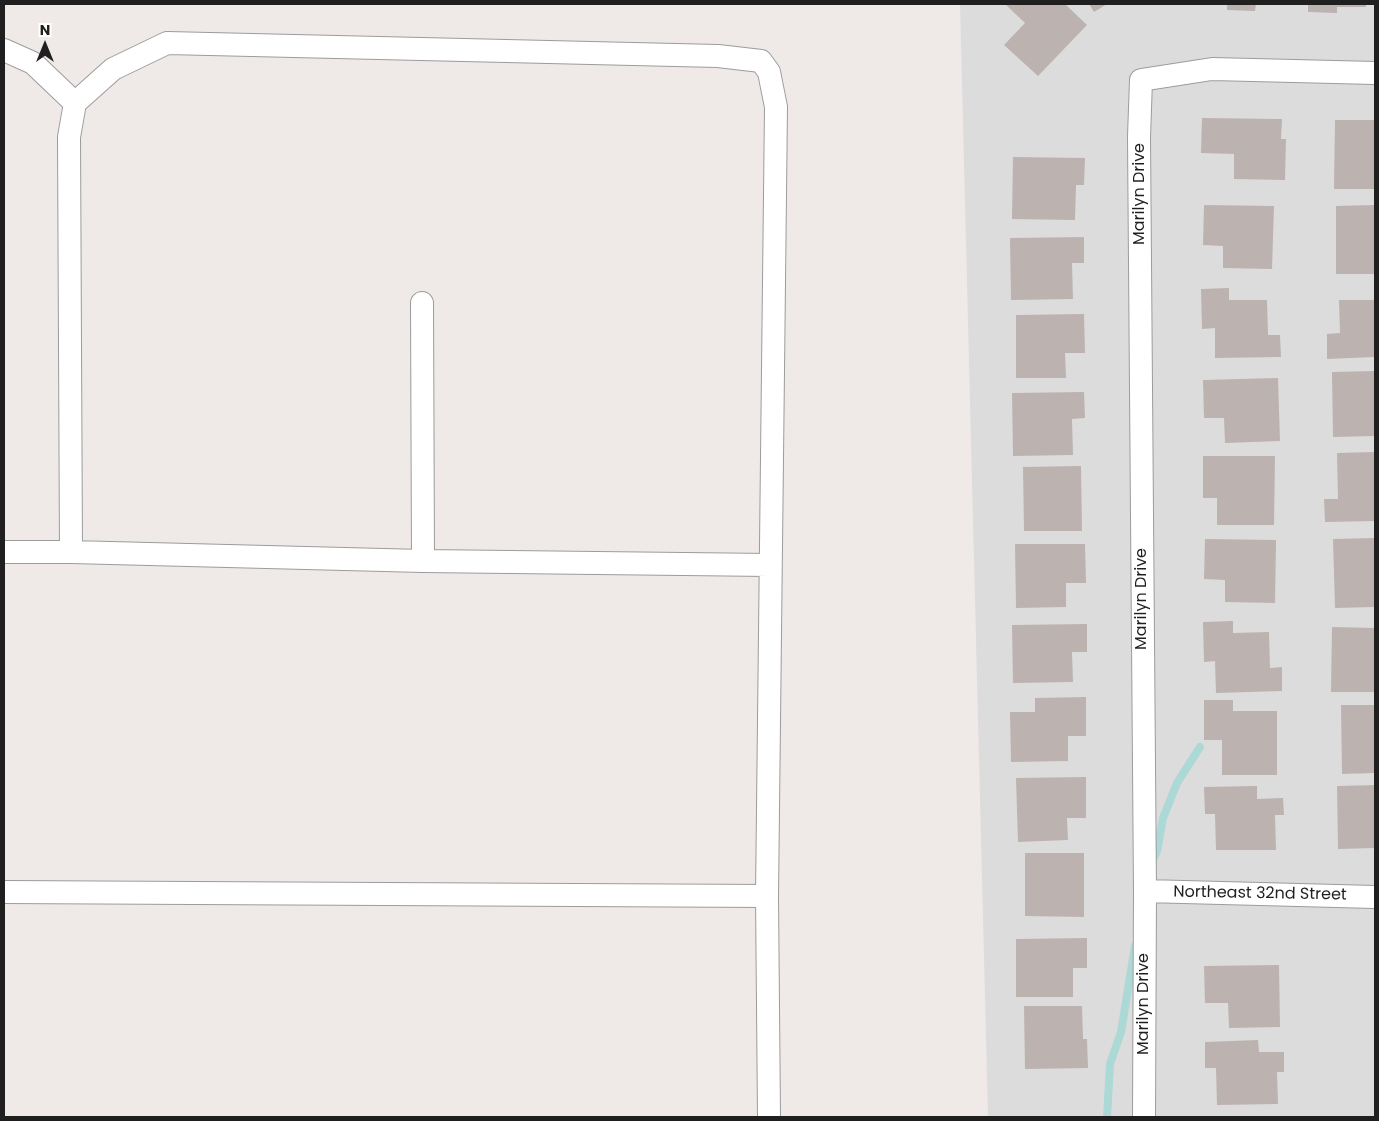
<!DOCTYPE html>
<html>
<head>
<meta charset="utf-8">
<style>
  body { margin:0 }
  #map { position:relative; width:1379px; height:1121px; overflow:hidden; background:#efeae7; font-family:Poppins,sans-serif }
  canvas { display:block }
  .frame { position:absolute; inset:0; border:5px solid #1f1f1f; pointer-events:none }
  .north { position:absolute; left:20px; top:20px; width:50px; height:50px; -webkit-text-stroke:4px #fff; paint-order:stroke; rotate:0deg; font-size:14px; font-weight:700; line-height:20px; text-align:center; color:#1f1f1f }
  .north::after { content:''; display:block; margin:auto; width:18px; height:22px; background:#1f1f1f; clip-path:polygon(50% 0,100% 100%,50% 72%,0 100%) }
</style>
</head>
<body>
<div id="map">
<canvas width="1379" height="1121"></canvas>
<div class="frame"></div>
<div class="north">N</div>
</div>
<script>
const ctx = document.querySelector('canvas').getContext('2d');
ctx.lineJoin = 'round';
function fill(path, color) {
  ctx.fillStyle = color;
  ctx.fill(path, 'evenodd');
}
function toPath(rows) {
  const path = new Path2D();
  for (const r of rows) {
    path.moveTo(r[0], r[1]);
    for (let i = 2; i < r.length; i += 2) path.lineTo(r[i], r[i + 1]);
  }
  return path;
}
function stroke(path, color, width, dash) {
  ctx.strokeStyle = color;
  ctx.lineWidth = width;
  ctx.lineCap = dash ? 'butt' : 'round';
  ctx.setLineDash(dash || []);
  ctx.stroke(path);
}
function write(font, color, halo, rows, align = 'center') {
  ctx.font = font + ' Poppins,sans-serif';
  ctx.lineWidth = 4;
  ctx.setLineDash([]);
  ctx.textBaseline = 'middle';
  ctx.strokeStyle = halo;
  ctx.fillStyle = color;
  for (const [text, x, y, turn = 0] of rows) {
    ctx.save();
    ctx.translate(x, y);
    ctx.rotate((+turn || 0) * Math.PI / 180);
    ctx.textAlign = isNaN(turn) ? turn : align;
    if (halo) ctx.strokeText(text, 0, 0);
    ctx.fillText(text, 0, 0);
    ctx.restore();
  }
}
fill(toPath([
  [960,4,1375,4,1375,1117,988,1117]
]), '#dddcdd');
stroke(toPath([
  [1152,862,1157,851,1163,818,1177,783,1200,747],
  [1107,1117,1110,1064,1121,1032,1135,946]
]), '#acd8d6', 8);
fill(toPath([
  [1005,4,1065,4,1087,25,1038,76,1004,45,1025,23],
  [1089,4,1107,4,1094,12],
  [1227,4,1256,4,1255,11,1227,10],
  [1308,4,1366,4,1366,7,1337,7,1337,13,1308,12],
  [1202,118,1282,119,1281,139,1286,139,1285,180,1234,179,1234,154,1201,153],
  [1335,120,1375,120,1375,189,1334,189],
  [1013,157,1085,158,1084,185,1076,185,1075,220,1012,219],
  [1204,205,1274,206,1272,269,1223,268,1223,246,1203,245],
  [1375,205,1375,274,1336,274,1336,206],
  [1084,237,1084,263,1072,263,1073,299,1011,300,1010,238],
  [1229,288,1229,300,1267,300,1268,335,1280,335,1281,357,1215,358,1215,328,1202,329,1201,289],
  [1339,300,1375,300,1375,357,1327,359,1327,334,1340,333],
  [1084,314,1085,353,1065,353,1066,378,1016,378,1016,315],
  [1375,371,1375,436,1333,437,1332,372],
  [1278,378,1280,441,1225,443,1224,418,1204,418,1203,380],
  [1084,392,1085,418,1072,419,1073,455,1013,456,1012,393],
  [1375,452,1375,521,1325,522,1324,499,1338,499,1337,453],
  [1203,456,1275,456,1274,525,1217,525,1217,498,1203,498],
  [1081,466,1082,531,1024,531,1023,467],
  [1375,538,1375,607,1335,608,1333,539],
  [1205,539,1276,540,1275,603,1225,602,1225,580,1204,579],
  [1015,544,1085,544,1086,583,1066,583,1066,607,1016,608],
  [1233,621,1233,633,1269,632,1270,668,1282,667,1282,691,1216,693,1215,661,1204,662,1203,622],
  [1087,624,1087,652,1072,652,1073,682,1013,683,1012,625],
  [1332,627,1375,628,1375,692,1331,692],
  [1086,697,1086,736,1068,736,1068,761,1011,762,1010,712,1035,712,1035,698],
  [1204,700,1233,700,1233,711,1277,711,1277,775,1222,775,1222,740,1204,740],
  [1341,705,1375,705,1375,773,1342,774],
  [1086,777,1086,818,1067,818,1068,840,1018,842,1016,778],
  [1375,785,1375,848,1338,849,1337,786],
  [1257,786,1257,799,1283,798,1284,815,1275,815,1276,850,1216,850,1215,814,1205,814,1204,787],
  [1025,853,1084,853,1084,917,1025,916],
  [1087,938,1087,968,1073,968,1073,997,1016,997,1016,939],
  [1279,965,1280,1027,1229,1028,1228,1003,1205,1003,1204,966],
  [1024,1006,1082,1006,1083,1039,1087,1039,1088,1068,1025,1069],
  [1258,1040,1259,1052,1284,1052,1284,1072,1277,1072,1278,1104,1217,1105,1216,1068,1205,1068,1205,1042]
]), '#bcb2b0');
const street = toPath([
  [4,50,33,63,75,103,69,137,71,552,4,552],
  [75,103,113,69,167,43,718,56,761,61,769,72,776,107,767,896,769,1117],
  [422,303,423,561],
  [71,552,423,561,770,565],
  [1145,891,1375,897],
  [4,892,767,896],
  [1144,1117,1145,891,1139,137,1141,80,1212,69,1375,73]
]);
stroke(street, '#9c9c9c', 24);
stroke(street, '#fff', 22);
write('16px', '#1f1f1f', '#fff', [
  ["Marilyn Drive",1140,194,-90],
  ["Marilyn Drive",1142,599,-90],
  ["Northeast 32nd Street",1260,894,1],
  ["Marilyn Drive",1144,1004,-90]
]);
</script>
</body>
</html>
